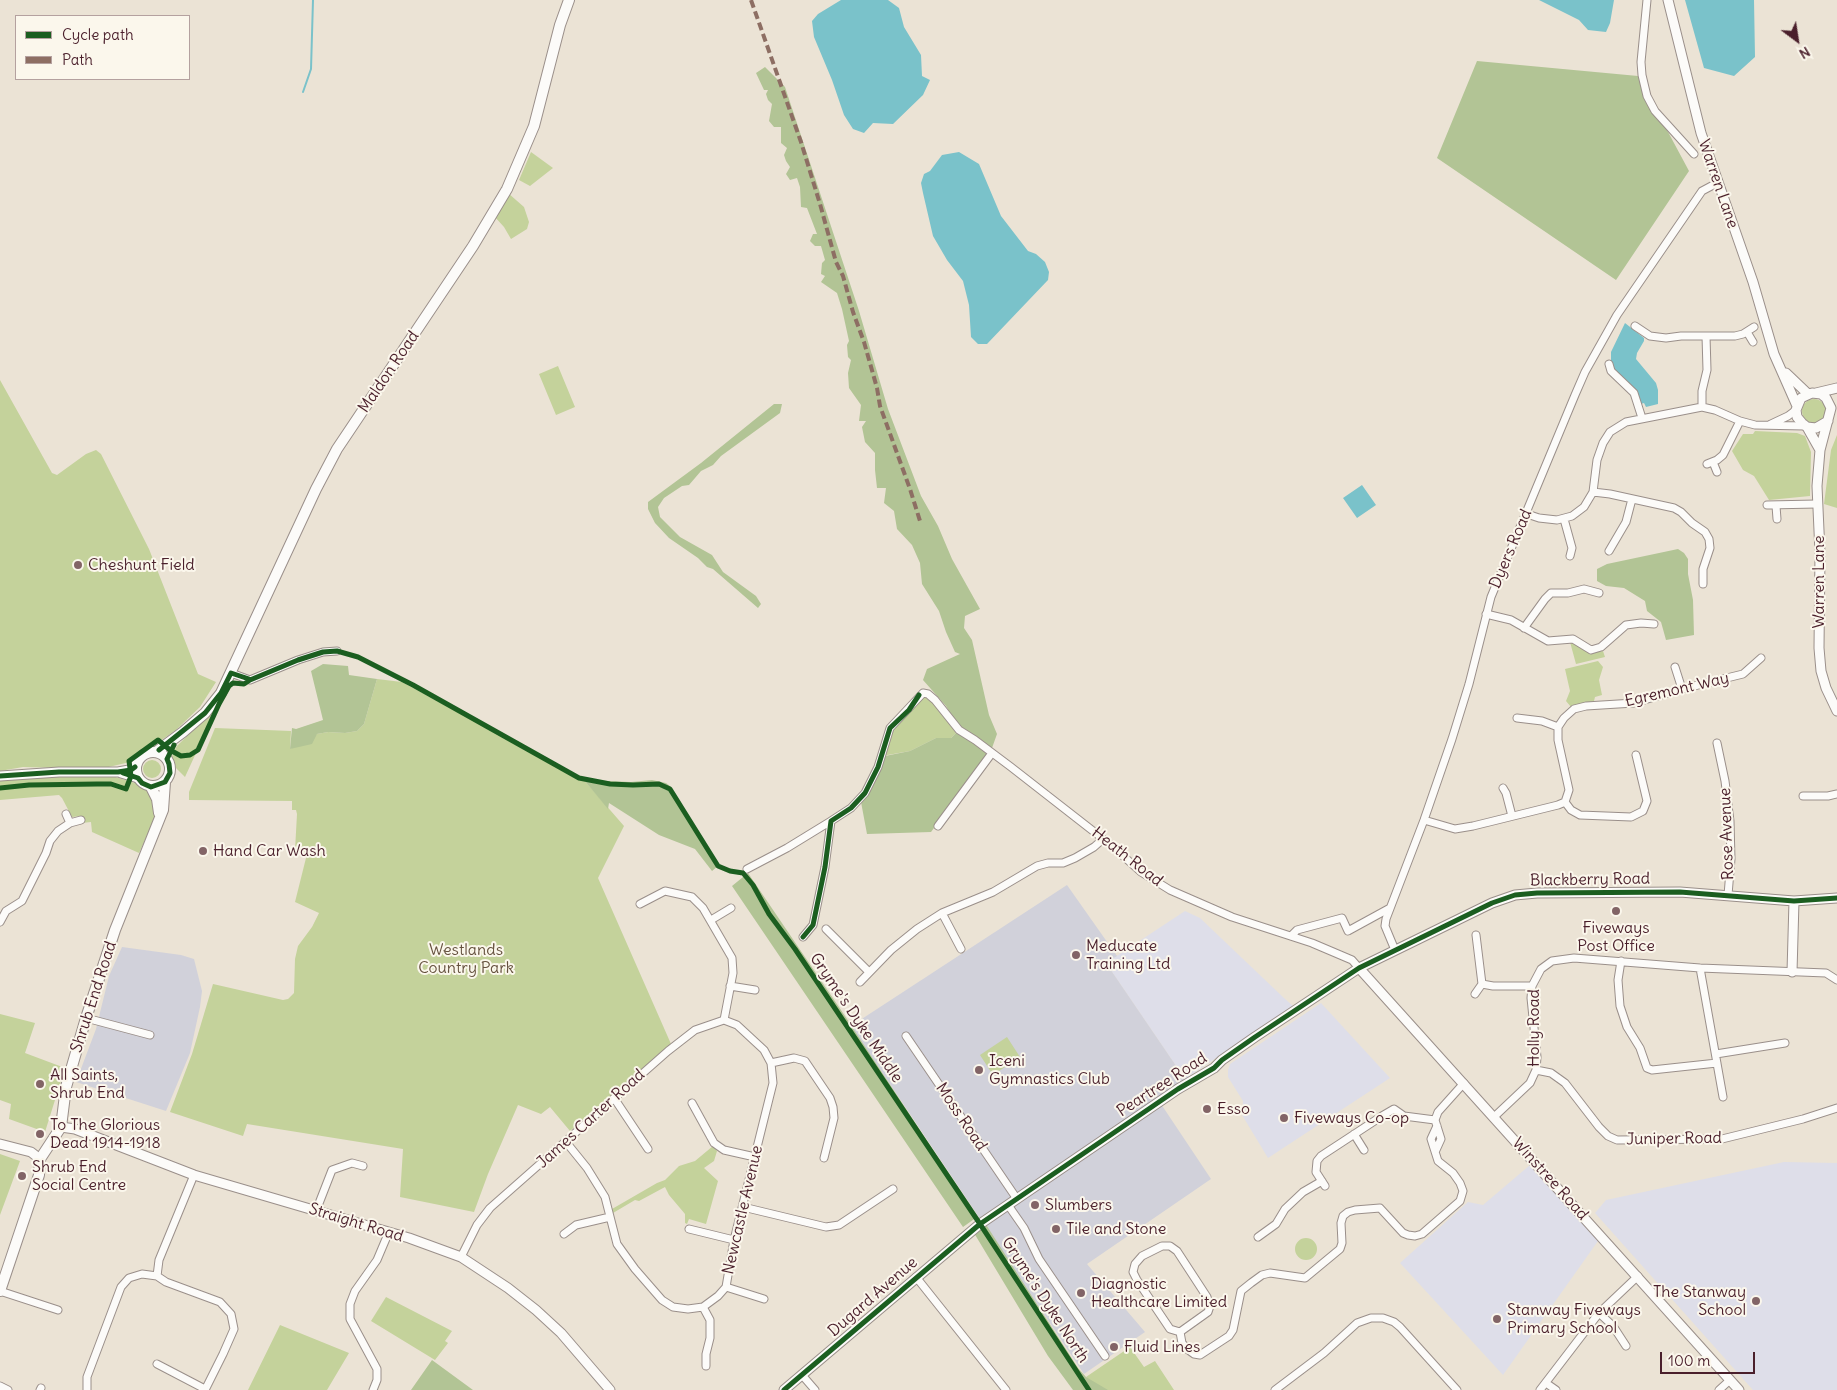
<!DOCTYPE html>
<html>
<head>
<meta charset="utf-8">
<style>
  body { margin:0 }
  #map { position:relative; width:1837px; height:1390px; overflow:hidden; background:#ebe3d5; font-family:Delius,sans-serif }
  canvas { display:block }
  .legend { position:absolute; left:15px; top:15px; width:175px; height:65px; box-sizing:border-box; background:#fbf7ec; border:1px solid #b4a19f; margin:0; padding:6px 9px; list-style:none; font-size:15px; color:#4a1f2b }
  .legend li { display:flex; align-items:center; gap:10px; height:25px }
  .legend b { width:25px; border:1px solid #b4a19f }
  .north { position:absolute; left:1772px; top:15px; width:50px; height:50px; -webkit-text-stroke:4px #fbf7ec; paint-order:stroke; rotate:149deg; font-size:14px; font-weight:700; line-height:20px; text-align:center; color:#4a1f2b }
  .north::after { content:''; display:block; margin:auto; width:18px; height:22px; background:#4a1f2b; clip-path:polygon(50% 0,100% 100%,50% 72%,0 100%) }
  .scale { position:absolute; left:1660px; top:1352px; width:95px; height:22px; box-sizing:border-box; border:2px solid #4a1f2b; border-top:0; padding-left:6px; font-size:15px; line-height:18px; white-space:nowrap; color:#4a1f2b; -webkit-text-stroke:4px #fbf7ec; paint-order:stroke }
</style>
</head>
<body>
<div id="map">
<canvas width="1837" height="1390"></canvas>
<ul class="legend">
<li><b style="height:6px;background:#1b5e20"></b>Cycle path</li>
<li><b style="height:6px;background:#8d6e63"></b>Path</li>
</ul>
<div class="north">N</div>
<div class="scale">100 m</div>
</div>
<script>
const ctx = document.querySelector('canvas').getContext('2d');
ctx.lineJoin = 'round';
function fill(path, color) {
  ctx.fillStyle = color;
  ctx.fill(path, 'evenodd');
}
function toPath(rows) {
  const path = new Path2D();
  for (const r of rows) {
    if (r.length === 3) {
      path.moveTo(r[0] + r[2], r[1]);
      path.arc(r[0], r[1], r[2], 0, 2 * Math.PI);
      continue;
    }
    path.moveTo(r[0], r[1]);
    for (let i = 2; i < r.length; i += 2) path.lineTo(r[i], r[i + 1]);
  }
  return path;
}
function stroke(path, color, width, dash) {
  ctx.strokeStyle = color;
  ctx.lineWidth = width;
  ctx.lineCap = dash ? 'butt' : 'round';
  ctx.setLineDash(dash || []);
  ctx.stroke(path);
}
function write(font, color, halo, rows, align = 'center') {
  ctx.font = font + ' Delius,sans-serif';
  ctx.lineWidth = 4;
  ctx.setLineDash([]);
  ctx.textBaseline = 'middle';
  ctx.strokeStyle = halo;
  ctx.fillStyle = color;
  for (const [text, x, y, turn = 0] of rows) {
    ctx.save();
    ctx.translate(x, y);
    ctx.rotate((+turn || 0) * Math.PI / 180);
    ctx.textAlign = isNaN(turn) ? turn : align;
    if (halo) ctx.strokeText(text, 0, 0);
    ctx.fillText(text, 0, 0);
    ctx.restore();
  }
}
fill(toPath([
  [1185,911,1200,918,1284,998,1293,1006,1185,1079,1106,963],
  [1321,1003,1390,1078,1268,1158,1242,1115,1243,1101,1228,1077,1228,1070,1230,1064],
  [1784,1162,1837,1163,1837,1390,1753,1390,1595,1213,1606,1200],
  [1530,1165,1598,1241,1503,1375,1400,1263,1468,1202,1483,1205]
]), '#dedee9');
fill(toPath([
  [1067,885,1117,956,1106,963,1185,1079,1157,1098,1211,1179,1087,1264,1145,1332,1084,1374,851,1026],
  [122,947,181,955,194,959,202,991,200,1007,190,1053,166,1111,76,1082,96,1029,109,976]
]), '#d1d1da');
fill(toPath([
  [531,152,553,168,530,186,519,180],
  [508,193,524,207,529,222,527,229,511,239,504,227,494,216],
  [558,366,575,407,556,415,539,374],
  [0,380,52,473,57,475,86,454,96,450,101,454,149,549,198,674,216,682,200,707,176,730,130,762,100,769,23,767,0,771],
  [1814,411,12],
  [1755,431,1797,433,1805,436,1811,452,1810,496,1769,500,1754,476,1743,470,1732,451,1743,434,1753,434],
  [1837,435,1837,508,1824,504,1831,450],
  [1570,642,1591,653,1603,651,1605,657,1576,664],
  [1598,661,1603,667,1599,680,1602,695,1595,697,1594,701,1571,707,1566,701,1570,691,1565,669],
  [377,679,402,682,584,780,624,826,598,878,671,1044,570,1131,550,1107,541,1114,518,1105,488,1174,474,1212,400,1197,403,1149,247,1124,243,1136,170,1112,192,1054,213,984,283,1000,288,999,294,993,295,959,298,946,312,927,319,913,295,902,307,854,295,850,297,814,296,810,292,810,292,801,189,800,189,792,215,728,291,731,290,749,317,734,328,732,345,733,357,731,364,724],
  [928,694,959,730,951,738,936,738,910,751,882,756,887,737,913,704],
  [222,697,196,749,186,755,180,755,174,751,177,746,207,716],
  [196,753,185,777,173,765,172,756,173,754,182,758],
  [152,769,9],
  [77,775,112,776,141,785,149,790,156,809,155,818,139,853,92,832,91,822,82,823,81,816,72,817,62,798,59,795,0,800,0,781],
  [0,1014,35,1023,25,1053,65,1068,45,1132,9,1119,11,1104,0,1100],
  [1007,1037,1020,1057,993,1075,980,1055],
  [713,1146,717,1151,714,1161,704,1168,718,1181,706,1224,689,1219,687,1224,685,1223,685,1214,669,1195,665,1187,639,1201,635,1200,613,1213,612,1209,657,1183,665,1180,679,1166,695,1161],
  [0,1154,20,1161,0,1215],
  [1306,1249,11],
  [386,1297,452,1331,445,1341,448,1343,435,1360,371,1321],
  [280,1325,349,1353,327,1390,248,1390],
  [1130,1347,1144,1367,1155,1361,1174,1390,1096,1390,1086,1377]
]), '#c4d29b');
fill(toPath([
  [1477,61,1638,76,1689,171,1616,280,1437,158],
  [765,67,785,87,859,311,888,409,921,496,938,526,952,559,980,609,965,616,964,628,972,640,989,715,997,734,992,748,956,723,946,706,923,680,927,669,960,654,955,652,946,632,939,611,922,584,920,563,912,545,897,529,894,511,884,503,886,488,877,488,875,470,875,453,865,442,862,427,866,421,859,421,861,405,849,388,848,373,851,360,848,357,847,345,849,341,842,309,837,293,821,282,825,276,821,274,822,263,825,260,821,246,815,246,810,241,813,234,817,234,807,208,801,207,800,187,797,178,790,180,786,174,790,167,786,161,784,155,787,148,781,143,781,127,774,127,769,121,772,104,768,100,766,94,768,90,764,90,756,73],
  [774,404,782,404,780,413,721,456,713,465,701,471,689,485,682,486,664,498,658,507,660,517,680,537,712,555,723,572,756,596,761,604,758,608,713,569,707,567,698,558,669,538,655,523,648,509,648,502,701,463],
  [1678,549,1684,553,1688,559,1688,574,1693,600,1694,635,1666,640,1661,622,1647,611,1645,601,1624,588,1606,586,1597,581,1597,569,1607,564],
  [323,664,348,666,349,675,377,679,364,724,357,731,345,733,328,732,317,734,312,744,290,749,292,728,296,729,323,720,311,671],
  [957,732,989,754,931,832,867,834,861,802,885,756,910,751,936,738,951,738],
  [584,780,631,782,652,780,666,783,670,786,718,866,712,871,695,849,659,835,609,803,608,809],
  [748,873,845,1016,977,1217,963,1227,732,886],
  [985,1223,1078,1368,1086,1377,1108,1390,1073,1390,1048,1356,974,1233],
  [432,1360,473,1390,411,1390]
]), '#b2c495');
fill(toPath([
  [841,0,888,0,899,8,904,27,921,55,922,76,930,80,923,95,893,124,873,123,864,133,853,129,844,115,832,80,814,37,812,21,818,14],
  [1539,0,1614,0,1610,23,1606,32,1588,30,1579,20],
  [1685,0,1754,0,1755,57,1734,76,1704,68],
  [959,152,979,164,1001,216,1028,251,1036,254,1045,262,1049,272,1048,280,987,344,978,344,971,337,969,305,963,281,947,260,933,236,923,193,921,183,924,174,930,171,942,155],
  [1625,323,1644,338,1644,341,1637,353,1636,359,1656,383,1658,390,1658,404,1646,407,1644,403,1641,404,1637,394,1615,371,1611,364,1611,352],
  [1362,485,1376,505,1357,518,1343,498]
]), '#7ac2ca');
stroke(toPath([
  [303,92,311,69,313,0]
]), '#7ac2ca', 2);
const minor = toPath([
  [1647,0,1641,62,1642,75,1647,96,1655,111,1694,154],
  [1635,326,1650,336,1666,338,1681,336,1735,336,1743,334,1754,327],
  [1747,332,1753,342],
  [1609,364,1611,371,1634,393,1642,418],
  [1702,407,1702,391,1707,370,1706,336],
  [1771,424,1788,416,1796,410],
  [1713,462,1717,472],
  [1707,464,1717,460,1723,455,1740,421],
  [1593,492,1610,494,1674,508,1681,512,1692,523,1705,532,1709,539,1710,548,1703,569,1703,584],
  [1767,505,1817,504],
  [1776,506,1777,519],
  [1527,514,1539,518,1557,520,1572,516,1584,507,1593,492,1597,460,1603,443,1610,432,1626,422,1702,407,1715,410,1740,421,1755,425,1805,426],
  [1564,519,1572,548,1570,556],
  [1609,551,1626,522,1632,499],
  [1486,614,1511,620,1548,641,1573,639,1591,650,1601,647,1626,625,1641,623,1654,624],
  [1524,628,1545,599,1551,593,1568,593,1584,589,1599,593],
  [1675,667,1682,689],
  [231,673,250,680,298,660,323,652,337,651],
  [1517,718,1542,721,1558,727],
  [1717,743,1725,781,1730,821,1731,859,1728,895],
  [1503,788,1506,793,1512,816],
  [1803,796,1828,796,1837,794],
  [1565,802,1571,810,1580,815,1631,817,1643,811,1647,801,1636,755],
  [66,814,70,823],
  [1424,820,1455,829,1473,826,1558,805,1565,802,1569,790,1558,740,1558,727,1564,718,1574,709,1586,706,1634,703,1682,689,1743,674,1761,658],
  [938,826,992,753],
  [747,869,787,848,831,821],
  [640,904,665,891,692,897,703,908,732,958,733,973,724,1020],
  [942,913,961,949],
  [711,920,731,908],
  [0,922,6,911,22,901,46,853,50,841,58,831,70,823,81,820],
  [826,929,869,972],
  [1291,936,1297,930,1342,918,1348,931,1390,908],
  [803,937,813,925,825,867,831,821,851,808,865,793,878,767,890,728,923,693,928,694,935,700,959,730,975,740,1011,767,1111,845,1141,872,1170,890,1232,917,1312,943,1352,960,1359,968],
  [1395,950,1385,926,1386,919,1424,820,1452,739,1469,684,1491,597,1575,395,1585,372,1617,315,1702,191,1717,183],
  [1621,961,1618,980,1620,1006,1627,1027,1640,1048,1647,1068,1652,1070,1717,1063],
  [1700,968,1723,1097],
  [860,982,891,950,917,929,942,913,993,892,1037,866,1048,863,1063,863,1075,858,1094,847,1103,839],
  [1482,984,1493,986,1532,986],
  [730,986,755,990],
  [1475,994,1482,984,1476,935],
  [86,1018,150,1035],
  [906,1036,1017,1199],
  [1716,1054,1785,1043],
  [771,1063,794,1058,805,1061,830,1098,833,1107,834,1118,824,1158],
  [1536,1070,1551,1073,1565,1083,1599,1127,1608,1136,1617,1140,1722,1139,1803,1119,1837,1108],
  [614,1098,648,1149],
  [692,1103,714,1143,724,1150,755,1157],
  [1494,1117,1530,1083,1536,1070,1537,1057,1531,998,1532,986,1541,969,1552,961,1574,958,1700,968,1826,973,1837,980],
  [1354,1134,1364,1150],
  [1436,1150,1441,1139,1435,1120,1438,1112,1464,1083],
  [194,1175,159,1260,157,1276,166,1282,220,1302,231,1314,234,1329,223,1354,205,1390],
  [1325,1186,1316,1172,1317,1161,1321,1156,1382,1116,1394,1109,1404,1116,1435,1120],
  [1008,1205,1024,1228,1039,1259,1105,1356],
  [743,1207,826,1227,839,1225,893,1189],
  [316,1211,332,1170,352,1163,363,1166],
  [689,1229,734,1240],
  [564,1234,576,1225,610,1217],
  [1258,1237,1276,1224,1285,1209,1303,1192,1322,1181],
  [461,1257,477,1225,490,1208,668,1051,695,1030,724,1020,737,1025,764,1050,771,1063,773,1083,734,1240,726,1287,718,1296,703,1307,688,1309,673,1307,662,1300,635,1269,617,1244,605,1197,587,1168,566,1142],
  [916,1277,1006,1390],
  [726,1287,764,1299],
  [0,1291,58,1310],
  [703,1307,710,1320,710,1338,706,1354,706,1366],
  [1599,1313,1613,1326,1626,1346],
  [1180,1332,1208,1312,1210,1306,1207,1297,1177,1251,1170,1246,1162,1246,1142,1256,1135,1264,1133,1272,1137,1280,1170,1329,1180,1332,1182,1343,1187,1349,1194,1354,1200,1355,1229,1336,1233,1330,1241,1291,1251,1283,1262,1275,1270,1273,1305,1278,1340,1249,1342,1243,1341,1223,1343,1216,1348,1212,1355,1210,1380,1208,1403,1233,1408,1235,1415,1236,1422,1234,1460,1201,1463,1191,1460,1183,1453,1173,1438,1161,1431,1139,1437,1126],
  [157,1364,205,1389],
  [802,1375,815,1390],
  [1546,1383,1556,1390],
  [0,1386,8,1390],
  [40,1390,41,1388],
  [87,1390,87,1377,121,1287,129,1278,142,1274,157,1276],
  [373,1390,377,1380,377,1369,350,1319,350,1304,355,1291,377,1260,388,1234],
  [1275,1390,1324,1353,1357,1323,1371,1318,1383,1318,1394,1322,1400,1327,1457,1390],
  [1540,1390,1599,1313,1638,1276],
  [1719,1390,1730,1380]
]);
const tertiary = toPath([
  [1668,0,1701,133,1753,282,1774,354,1797,406],
  [1786,373,1808,394],
  [1816,393,1837,388],
  [1828,421,1816,428,1807,427,1802,423,1797,417,1796,410,1801,398,1812,393,1821,394,1826,398,1831,408,1820,450,1817,486,1820,553,1819,648,1821,671,1826,688,1837,711],
  [1807,427,1820,450],
  [121,773,138,778],
  [0,776,59,772,118,772,135,769],
  [1359,968,1739,1390],
  [1792,972,1794,901],
  [61,1127,75,1129,194,1175,409,1238,461,1257,508,1288,536,1310,561,1333,610,1390],
  [0,1144,31,1152,40,1159],
  [784,1390,980,1224,1178,1089,1214,1068,1222,1060,1255,1037,1359,968,1492,903,1515,895,1537,893,1680,892,1794,901,1837,898]
]);
const secondary = toPath([
  [153,769,17],
  [156,752,183,732,205,713,221,693,316,489,337,449,473,246,507,189,534,126,560,25,569,0],
  [151,787,157,799,159,813],
  [0,1291,39,1175,40,1159,61,1127,66,1087,86,1018,115,930,163,810,165,782]
]);
stroke(minor, '#9a8f8a', 9);
stroke(tertiary, '#9a8f8a', 11);
stroke(secondary, '#9a8f8a', 12);
stroke(minor, '#fcfbf9', 7);
stroke(tertiary, '#fcfbf9', 9);
stroke(secondary, '#fcfbf9', 10);
stroke(toPath([
  [751,0,801,142,820,204,836,262,843,276,853,312,864,342,877,388,880,406,910,489,920,521]
]), '#8d6e63', 4, [8, 4]);
stroke(toPath([
  [159,750,205,713,221,693,231,673,249,679],
  [123,773,138,778,142,783,151,787,165,782,170,773,169,764,167,759,174,745],
  [0,776,59,772,118,772,131,770,135,767],
  [0,788,29,785,97,784,111,784,126,789,131,776,129,761,158,740,170,750,181,756,190,755,198,750,219,704,229,686,233,683,244,684,250,680,298,660,323,652,337,651,358,657,413,685,579,778,610,784,633,785,659,784,670,789,718,866,730,871,743,873,753,885,769,914,795,949,982,1227,1089,1390],
  [803,937,813,925,825,867,831,821,851,808,865,793,878,767,890,728,909,710,919,695],
  [784,1390,980,1224,1178,1089,1214,1068,1222,1060,1255,1037,1359,968,1492,903,1515,895,1537,893,1680,892,1794,901,1837,898]
]), '#1b5e20', 5);
for (const [x, y, r, color] of [
  [78,565,5,"#826466"],
  [203,851,5,"#826466"],
  [1616,911,5,"#826466"],
  [1076,955,5,"#826466"],
  [979,1070,5,"#826466"],
  [40,1084,5,"#826466"],
  [1207,1109,5,"#826466"],
  [1284,1118,5,"#826466"],
  [40,1134,5,"#826466"],
  [22,1176,5,"#826466"],
  [1035,1205,5,"#826466"],
  [1056,1229,5,"#826466"],
  [1081,1293,5,"#826466"],
  [1756,1301,5,"#826466"],
  [1497,1319,5,"#826466"],
  [1114,1347,5,"#826466"]
]) {
  const dot = new Path2D();
  dot.arc(x, y, r, 0, 2 * Math.PI);
  ctx.fillStyle = color;
  ctx.fill(dot);
  stroke(dot, '#fbf7ec', 2);
}
write('16px', '#4a1f2b', '#fbf7ec', [
  ["Warren Lane",1718,184,71],
  ["Maldon Road",389,372,-56],
  ["Dyers Road",1511,549,-67],
  ["Warren Lane",1819,582,-90],
  ["Egremont Way",1677,690,-13],
  ["Rose Avenue",1727,834,-92],
  ["Heath Road",1127,857,38],
  ["Blackberry Road",1590,880,-1],
  ["Shrub End Road",94,997,-72],
  ["Gryme's Dyke Middle",856,1018,56],
  ["Holly Road",1534,1028,-90],
  ["Peartree Road",1162,1085,-33],
  ["Moss Road",961,1117,56],
  ["James Carter Road",591,1119,-42],
  ["Juniper Road",1674,1139,-1],
  ["Winstree Road",1550,1179,48],
  ["Newcastle Avenue",743,1210,-77],
  ["Straight Road",356,1223,17],
  ["Dugard Avenue",873,1297,-41],
  ["Gryme's Dyke North",1045,1300,57]
]);
write('16px', '#4a1f2b', '#fbf7ec', [
  ["Cheshunt Field",88,565],
  ["Hand Car Wash",213,851],
  ["Fiveways",1616,928,"center"],
  ["Post Office",1616,946,"center"],
  ["Meducate",1086,946],
  ["Training Ltd",1086,964],
  ["Iceni",989,1061],
  ["Gymnastics Club",989,1079],
  ["All Saints,",50,1075],
  ["Shrub End",50,1093],
  ["Esso",1217,1109],
  ["Fiveways Co-op",1294,1118],
  ["To The Glorious",50,1125],
  ["Dead 1914-1918",50,1143],
  ["Shrub End",32,1167],
  ["Social Centre",32,1185],
  ["Slumbers",1045,1205],
  ["Tile and Stone",1066,1229],
  ["Diagnostic",1091,1284],
  ["Healthcare Limited",1091,1302],
  ["The Stanway",1746,1292,"right"],
  ["School",1746,1310,"right"],
  ["Stanway Fiveways",1507,1310],
  ["Primary School",1507,1328],
  ["Fluid Lines",1124,1347]
], 'left');
write('16px', '#65513e', '#fbf7ec', [
  ["Westlands",466,950],
  ["Country Park",466,968]
]);
</script>
</body>
</html>
